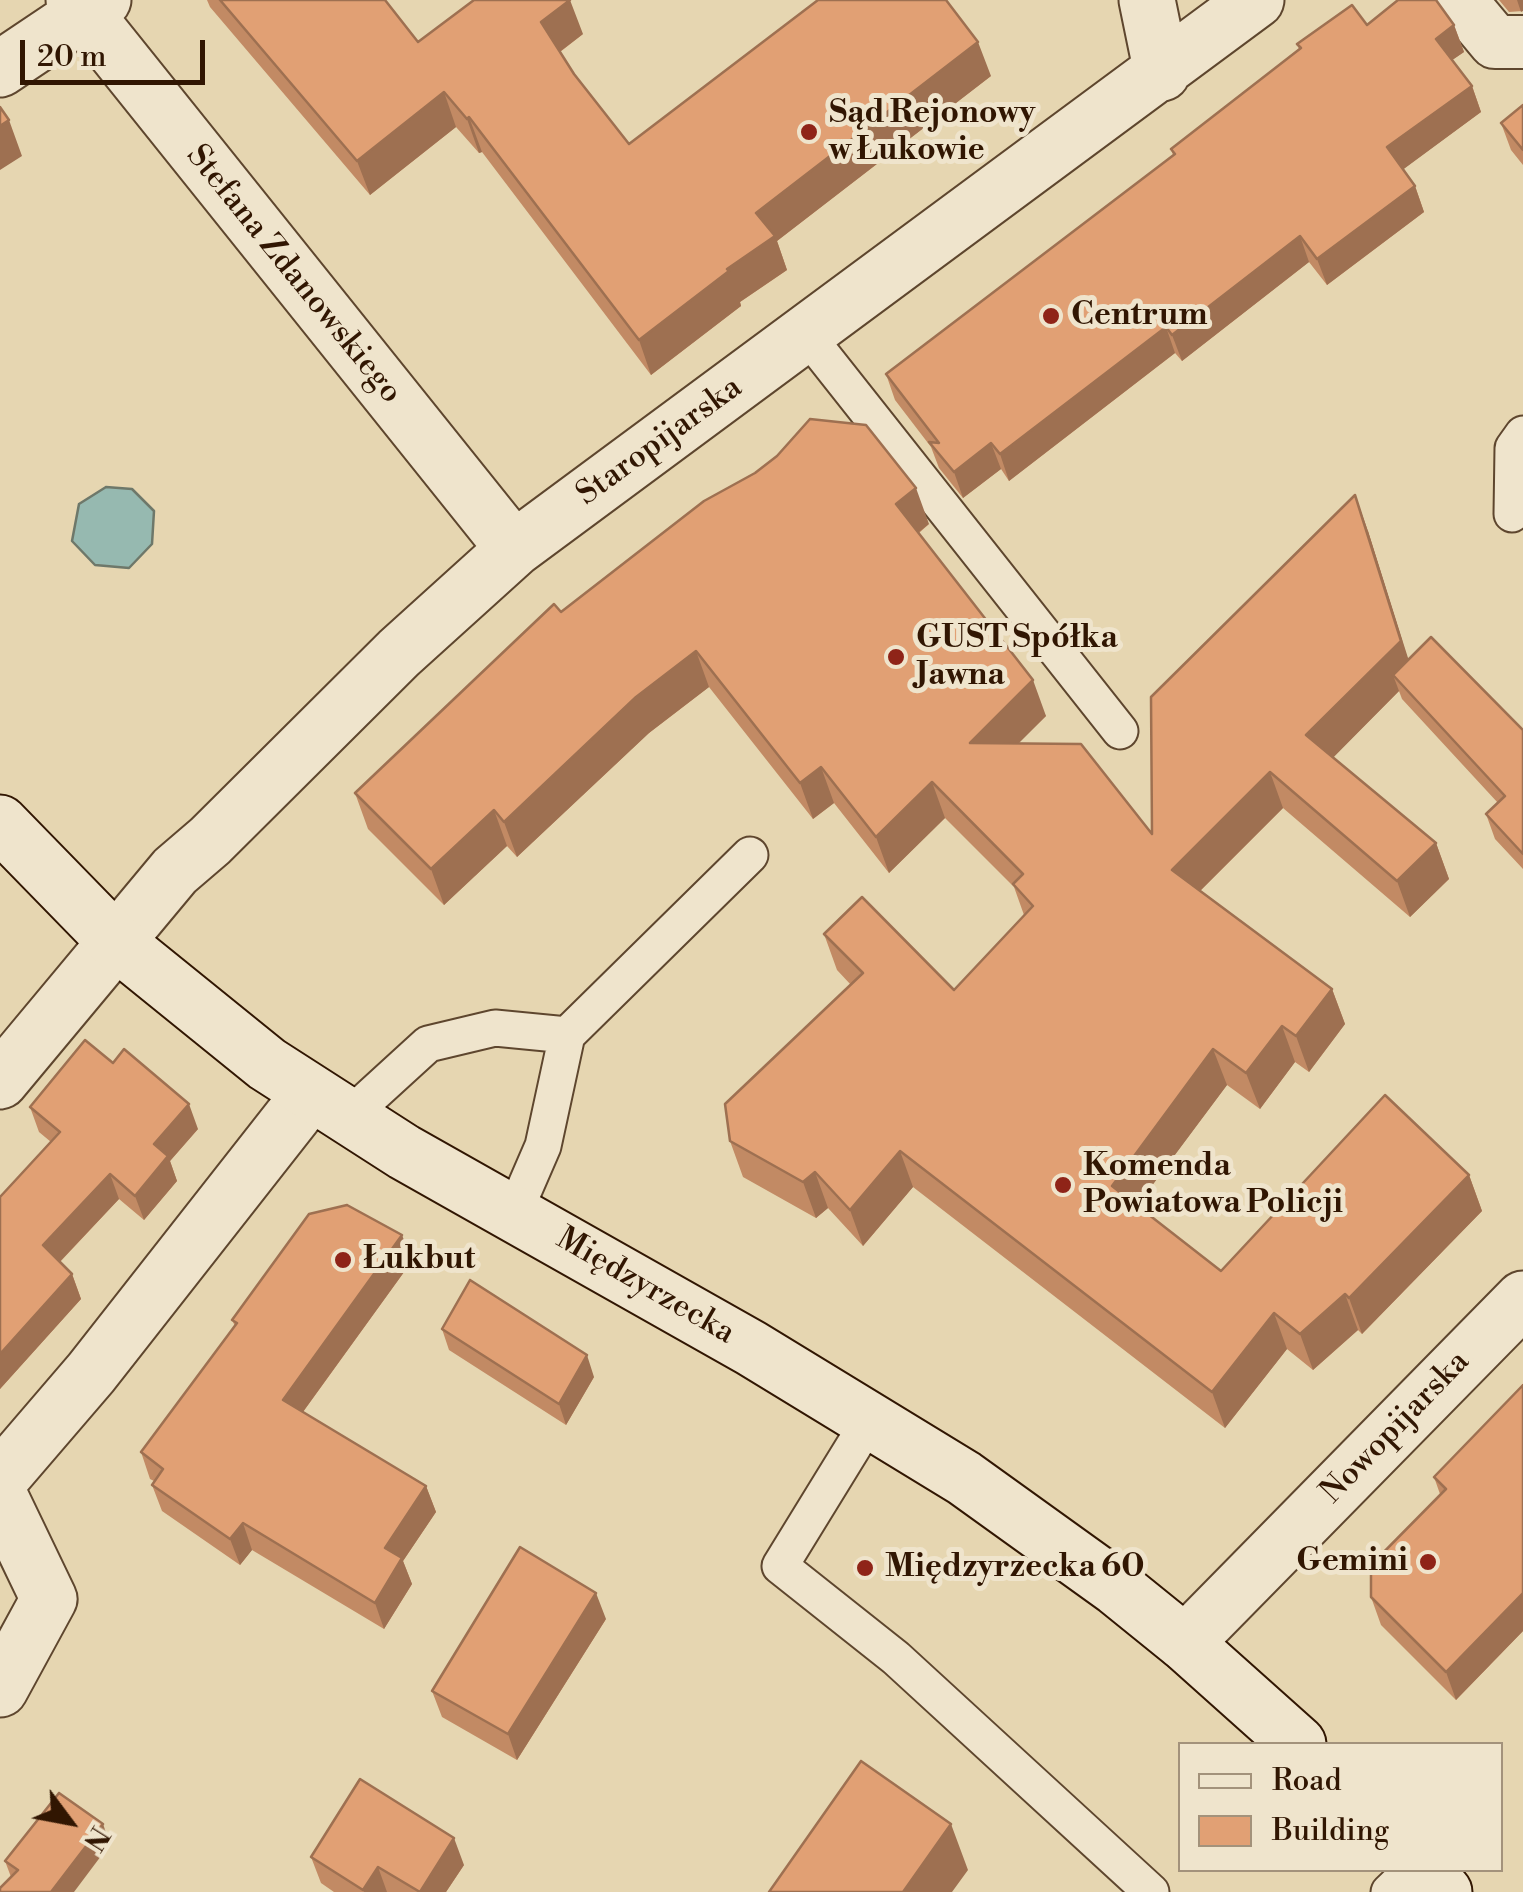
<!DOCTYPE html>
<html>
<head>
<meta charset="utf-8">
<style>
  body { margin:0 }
  #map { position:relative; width:1523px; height:1892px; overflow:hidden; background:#e6d6b1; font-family:"Libre Bodoni",serif }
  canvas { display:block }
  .legend { position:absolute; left:1178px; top:1742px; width:325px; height:130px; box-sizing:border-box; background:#efe4cc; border:2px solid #a3927b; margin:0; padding:12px 18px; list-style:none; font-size:30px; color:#311602 }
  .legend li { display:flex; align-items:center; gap:20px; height:50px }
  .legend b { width:50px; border:2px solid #a3927b }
  .north { position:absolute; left:20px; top:1772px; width:100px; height:100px; -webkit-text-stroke:8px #efe4cc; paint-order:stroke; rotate:122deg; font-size:28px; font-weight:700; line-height:40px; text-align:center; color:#311602 }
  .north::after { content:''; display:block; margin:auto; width:35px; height:45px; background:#311602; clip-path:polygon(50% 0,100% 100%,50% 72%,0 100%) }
  .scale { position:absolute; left:20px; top:40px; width:185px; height:45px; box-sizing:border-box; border:5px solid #311602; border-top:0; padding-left:12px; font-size:30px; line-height:35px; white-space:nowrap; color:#311602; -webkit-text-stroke:8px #efe4cc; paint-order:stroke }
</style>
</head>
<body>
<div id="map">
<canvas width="1523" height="1892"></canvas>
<ul class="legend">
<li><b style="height:12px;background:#efe4cc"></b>Road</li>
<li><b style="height:28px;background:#e1a074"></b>Building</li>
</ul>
<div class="north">N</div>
<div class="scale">20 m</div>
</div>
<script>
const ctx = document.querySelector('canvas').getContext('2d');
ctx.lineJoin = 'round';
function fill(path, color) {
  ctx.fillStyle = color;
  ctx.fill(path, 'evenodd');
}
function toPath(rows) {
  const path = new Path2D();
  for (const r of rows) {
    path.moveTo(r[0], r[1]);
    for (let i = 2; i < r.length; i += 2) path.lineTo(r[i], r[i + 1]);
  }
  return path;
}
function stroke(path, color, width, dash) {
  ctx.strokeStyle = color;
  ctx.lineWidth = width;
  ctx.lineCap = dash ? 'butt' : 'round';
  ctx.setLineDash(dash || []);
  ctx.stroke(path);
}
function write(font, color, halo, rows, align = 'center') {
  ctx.font = font + ' "Libre Bodoni",serif';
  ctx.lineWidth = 10;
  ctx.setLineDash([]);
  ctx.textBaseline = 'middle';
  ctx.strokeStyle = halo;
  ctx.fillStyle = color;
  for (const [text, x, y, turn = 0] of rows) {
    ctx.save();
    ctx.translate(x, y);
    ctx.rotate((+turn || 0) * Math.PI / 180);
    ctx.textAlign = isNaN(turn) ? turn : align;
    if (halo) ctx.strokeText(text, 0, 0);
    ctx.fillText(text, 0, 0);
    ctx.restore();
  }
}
const water = toPath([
  [106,487,132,489,154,511,152,544,129,568,95,565,72,541,79,504,106,487]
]);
fill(water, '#96b9b0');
stroke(water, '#6e786a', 2.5);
const service = toPath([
  [806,334,1120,731],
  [1512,514,1513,448,1523,434],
  [347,1118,428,1044,495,1028,567,1035],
  [514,1213,543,1146,567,1035,750,855],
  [871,1418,780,1566,896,1658,1151,1892],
  [1389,1892,1412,1870]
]);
const pedestrian = toPath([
  [1460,0,1495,42,1523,42]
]);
const minor = toPath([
  [74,0,514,549],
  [1147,0,1162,73],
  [0,69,103,0],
  [0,1081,175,871,210,841,399,653,514,549,1256,0],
  [0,1479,91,1373,310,1094],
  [0,1497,49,1599,0,1689],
  [1185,1643,1523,1299]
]);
const secondary = toPath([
  [0,823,115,941,267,1064,404,1152,751,1348,964,1478,1117,1588,1185,1643,1298,1744],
  [1423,1870,1444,1892]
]);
stroke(service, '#5e462e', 39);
stroke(pedestrian, '#5e462e', 56);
stroke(minor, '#5e462e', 59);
stroke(secondary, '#311602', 59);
stroke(service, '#efe4cc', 35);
stroke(pedestrian, '#efe4cc', 52);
stroke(minor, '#efe4cc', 55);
stroke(secondary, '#efe4cc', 55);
fill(toPath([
  [207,0,385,0,418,42,583,34,560,52,574,74,629,144,991,76,777,241,787,270,740,302,741,306,651,375,482,152,479,153,456,127,370,195,210,7],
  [1499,0,1523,0,1523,11,1509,12],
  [1367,25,1454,25,1464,52,1452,60,1472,86,1481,112,1403,169,1415,186,1424,212,1327,285,1309,262,1182,361,1175,353,1009,481,1001,469,963,498,939,468,931,447,895,400,886,374,1173,155,1171,149,1299,49,1297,44],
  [1523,105,1523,165,1511,150,1501,123],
  [929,524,919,533,1046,716,1018,743,1152,834,1368,531,1408,660,1523,730,1523,869,1495,839,1486,814,1498,803,1402,699,1399,691,1333,757,1436,843,1449,879,1410,917,1283,808,1200,891,1332,989,1345,1024,1309,1072,1295,1062,1260,1109,1227,1085,1137,1205,1221,1271,1469,1175,1482,1211,1362,1334,1358,1330,1313,1370,1287,1349,1225,1428,913,1187,863,1246,828,1208,816,1218,743,1177,730,1141,851,985,837,970,824,934,954,990,1024,915,1014,887,945,818,889,873,834,803,813,819,709,687,649,733,517,857,507,846,444,905,368,829,355,793,561,612],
  [30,1107,198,1129,170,1161,177,1181,144,1220,119,1199,60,1262,72,1274,81,1299,0,1389,0,1197,51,1142,39,1132],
  [412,1261,303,1412,426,1486,436,1512,403,1561,412,1584,384,1629,252,1550,240,1565,162,1511,152,1485,154,1481,150,1479,141,1452,235,1326,232,1320],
  [442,1329,594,1377,566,1425,449,1350],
  [1523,1385,1523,1631,1456,1700,1381,1625,1371,1597,1440,1494,1434,1477],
  [606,1619,517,1760,442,1717,432,1691],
  [110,1844,11,1877,5,1861],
  [311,1857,464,1865,446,1892,334,1892,321,1883]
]), '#c28a64');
fill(toPath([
  [570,0,583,34,553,57,541,22],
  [1517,0,1523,0,1523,11,1521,12],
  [1454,25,1464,52,1445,65,1436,39],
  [978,42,991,76,777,241,787,270,740,302,741,306,651,375,639,340,727,269,756,213],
  [1472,86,1481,112,1397,174,1387,147],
  [444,92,456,127,370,195,357,161],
  [469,117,482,152,479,153,467,119],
  [9,120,22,156,0,170,0,126],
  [1415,186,1424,212,1327,285,1317,259],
  [1300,236,1309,262,1182,361,1172,335],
  [1166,327,1175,353,1009,481,1000,454],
  [991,443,1001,469,963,498,954,472],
  [916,488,929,524,909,540,896,504],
  [1355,495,1368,531,1414,677,1393,675,1399,691,1320,771,1306,735],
  [696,651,709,687,649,733,517,857,504,822,636,697],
  [1033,680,1046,716,983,779,970,743],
  [821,767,834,803,813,819,800,783],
  [1270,772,1283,808,1185,906,1172,870],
  [932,782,945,818,889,873,876,837],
  [494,810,507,846,444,905,431,869],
  [1436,843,1449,879,1410,917,1397,881],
  [1332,989,1345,1024,1309,1072,1296,1036],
  [1282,1026,1295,1062,1260,1109,1246,1073],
  [1213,1049,1227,1085,1125,1222,1112,1186],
  [189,1104,198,1129,170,1161,177,1181,144,1220,135,1196,154,1144],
  [900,1151,913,1187,863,1246,850,1210],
  [815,1172,828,1208,816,1218,803,1182],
  [110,1174,119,1199,52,1270,43,1245],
  [1469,1175,1482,1211,1362,1334,1349,1298],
  [402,1235,412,1261,292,1427,283,1400],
  [72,1274,81,1299,0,1389,0,1354],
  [1345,1294,1358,1330,1313,1370,1300,1334],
  [1274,1313,1287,1349,1225,1428,1212,1392],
  [587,1355,594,1377,566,1425,559,1404],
  [426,1486,436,1512,403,1561,412,1584,384,1629,375,1603,385,1548],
  [243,1523,252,1550,240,1565,230,1539],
  [596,1593,606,1619,517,1760,508,1734],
  [1523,1593,1523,1631,1456,1700,1446,1672],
  [103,1824,110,1844,74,1892,51,1892],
  [951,1824,968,1870,952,1892,903,1892],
  [454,1838,464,1865,446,1892,420,1892],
  [378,1867,387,1892,364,1892,363,1890]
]), '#9e7051');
const building = toPath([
  [220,0,385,0,418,42,474,0,570,0,541,22,574,74,629,144,818,0,946,0,978,42,756,213,775,236,727,269,729,271,639,340,469,117,467,119,444,92,357,161,220,0],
  [1398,0,1436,0,1454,25,1436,39,1472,86,1387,147,1415,186,1317,259,1300,236,1172,335,1166,327,1000,454,991,443,954,472,929,442,939,443,886,374,1175,154,1171,149,1301,48,1297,44,1352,5,1367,25,1398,0],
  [1523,105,1523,150,1501,123,1523,105],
  [0,107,9,120,0,126,0,107],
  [810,419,866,425,916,488,896,504,1033,680,970,743,1081,744,1152,834,1151,697,1355,495,1401,641,1306,735,1436,843,1397,881,1270,772,1172,870,1332,989,1296,1036,1282,1026,1246,1073,1213,1049,1112,1186,1221,1271,1385,1095,1469,1175,1349,1298,1345,1294,1300,1334,1274,1313,1212,1392,900,1151,850,1210,815,1172,803,1182,730,1141,725,1104,863,973,824,934,862,897,954,990,1033,906,1013,884,1023,874,932,782,876,837,821,767,800,783,696,651,636,697,504,822,494,810,431,869,355,793,554,604,561,612,704,501,755,473,777,456,810,419],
  [1431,637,1523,730,1523,854,1486,814,1505,796,1393,675,1431,637],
  [85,1040,113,1063,124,1049,189,1104,154,1144,168,1156,135,1196,110,1174,43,1245,72,1274,0,1354,0,1197,60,1132,30,1107,85,1040],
  [347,1205,402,1235,283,1400,426,1486,385,1548,402,1558,375,1603,243,1523,230,1539,152,1485,163,1469,141,1452,237,1323,232,1320,309,1214,347,1205],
  [470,1280,587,1355,559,1404,442,1329,470,1280],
  [1523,1385,1523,1593,1446,1672,1371,1597,1371,1565,1446,1489,1434,1477,1523,1385],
  [520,1547,596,1593,508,1734,432,1691,520,1547],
  [861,1761,951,1824,903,1892,769,1892,861,1761],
  [360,1779,454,1838,420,1892,378,1867,363,1890,311,1857,360,1779],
  [59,1793,103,1824,51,1892,0,1892,0,1888,18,1870,5,1861,59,1793]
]);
fill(building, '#e1a074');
stroke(building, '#9e7051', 2.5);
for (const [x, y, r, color] of [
  [809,132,10,"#8f2418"],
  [1051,316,10,"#8f2418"],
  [896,657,10,"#8f2418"],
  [1063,1185,10,"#8f2418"],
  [343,1260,10,"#8f2418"],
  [1428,1562,10,"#8f2418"],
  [865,1568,10,"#8f2418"]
]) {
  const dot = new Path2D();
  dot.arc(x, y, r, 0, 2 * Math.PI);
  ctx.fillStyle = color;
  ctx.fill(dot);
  stroke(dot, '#efe4cc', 4);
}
write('bold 32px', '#311602', '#efe4cc', [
  ["Sąd Rejonowy",829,114],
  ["w Łukowie",829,151],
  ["Centrum",1071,316],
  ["GUST Spółka",916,639],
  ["Jawna",916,676],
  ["Komenda",1083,1167],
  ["Powiatowa Policji",1083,1204],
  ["Łukbut",363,1260],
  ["Gemini",1408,1562,"right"],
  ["Międzyrzecka 60",885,1568]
], 'left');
write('32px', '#311602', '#efe4cc', [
  ["Stefana Zdanowskiego",293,275,51],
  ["Staropijarska",660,442,-36],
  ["Międzyrzecka",645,1287,30],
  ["Nowopijarska",1396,1428,-46]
]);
</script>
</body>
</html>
